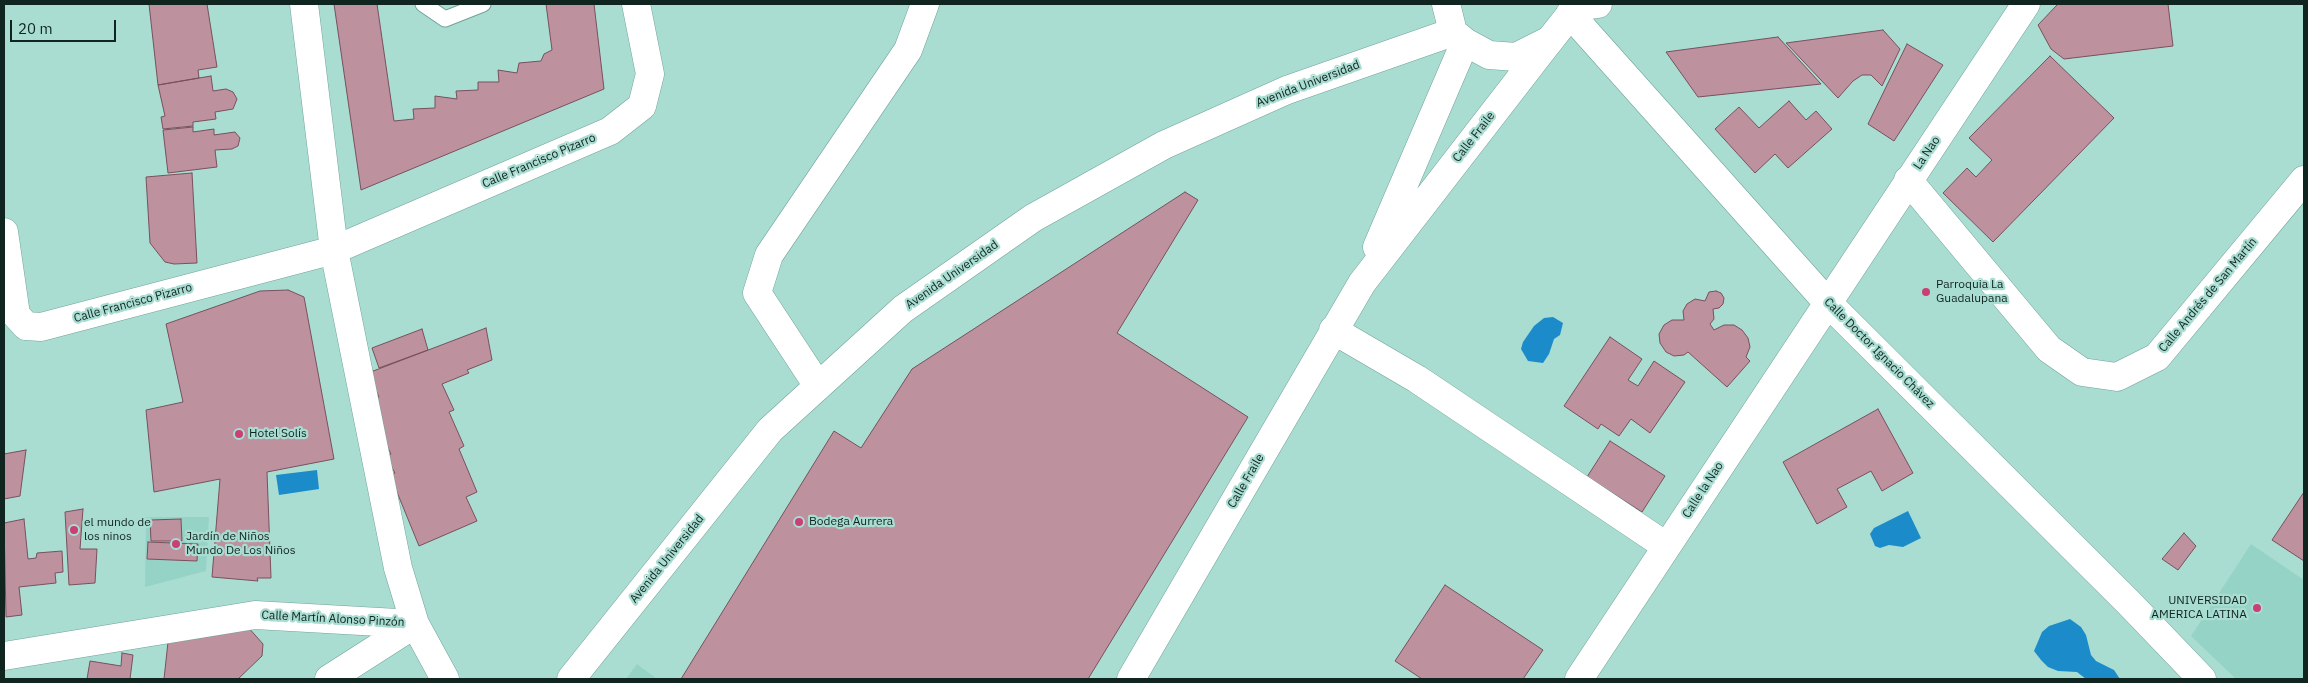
<!DOCTYPE html>
<html>
<head>
<meta charset="utf-8">
<style>
  body { margin:0 }
  #map { position:relative; width:2308px; height:683px; overflow:hidden; background:#a9ddd2; font-family:"IBM Plex Sans",sans-serif }
  canvas { display:block }
  .frame { position:absolute; inset:0; border:5px solid #102420; pointer-events:none }
  .scale { position:absolute; left:10px; top:20px; width:106px; height:22px; box-sizing:border-box; border:2px solid #102420; border-top:0; padding-left:6px; font-size:15px; line-height:18px; white-space:nowrap; color:#102420; -webkit-text-stroke:4px #a9ddd2; paint-order:stroke }
</style>
</head>
<body>
<div id="map">
<canvas width="2308" height="683"></canvas>
<div class="frame"></div>
<div class="scale">20 m</div>
</div>
<script>
const ctx = document.querySelector('canvas').getContext('2d');
ctx.lineJoin = 'round';
function fill(path, color) {
  ctx.fillStyle = color;
  ctx.fill(path, 'evenodd');
}
function toPath(rows) {
  const path = new Path2D();
  for (const r of rows) {
    path.moveTo(r[0], r[1]);
    for (let i = 2; i < r.length; i += 2) path.lineTo(r[i], r[i + 1]);
  }
  return path;
}
function stroke(path, color, width, dash) {
  ctx.strokeStyle = color;
  ctx.lineWidth = width;
  ctx.lineCap = dash ? 'butt' : 'round';
  ctx.setLineDash(dash || []);
  ctx.stroke(path);
}
function write(font, color, halo, rows, align = 'center') {
  ctx.font = font + ' "IBM Plex Sans",sans-serif';
  ctx.lineWidth = 4.5;
  ctx.setLineDash([]);
  ctx.textBaseline = 'middle';
  ctx.strokeStyle = halo;
  ctx.fillStyle = color;
  for (const [text, x, y, turn = 0] of rows) {
    ctx.save();
    ctx.translate(x, y);
    ctx.rotate((+turn || 0) * Math.PI / 180);
    ctx.textAlign = isNaN(turn) ? turn : align;
    if (halo) ctx.strokeText(text, 0, 0);
    ctx.fillText(text, 0, 0);
    ctx.restore();
  }
}
fill(toPath([
  [146,517,209,517,206,571,145,587],
  [2251,544,2304,580,2304,679,2236,679,2191,636],
  [637,664,657,679,626,679]
]), '#96d3c7');
fill(toPath([
  [1553,317,1563,323,1560,335,1554,339,1549,354,1543,363,1528,361,1521,349,1523,342,1534,326,1544,318],
  [317,470,319,489,279,495,276,475],
  [1908,511,1921,538,1903,547,1889,545,1880,548,1875,546,1870,534,1874,528],
  [2070,619,2081,627,2086,635,2091,655,2096,661,2114,670,2120,679,2086,679,2077,672,2058,671,2048,667,2041,660,2034,651,2042,632,2049,626]
]), '#1b8bca');
const building = toPath([
  [149,4,207,4,217,67,198,70,199,78,158,85,149,4],
  [334,4,377,4,394,121,414,119,413,109,435,108,435,96,457,99,456,91,478,90,478,82,499,82,498,70,517,73,519,63,541,61,544,54,552,50,546,4,594,4,604,89,361,190,334,4],
  [2058,4,2168,4,2173,46,2064,59,2051,49,2038,25,2058,4],
  [1883,30,1900,49,1882,86,1871,75,1862,75,1853,81,1838,98,1786,43,1883,30],
  [1778,37,1821,84,1698,97,1666,52,1778,37],
  [1907,44,1943,65,1894,141,1868,124,1907,44],
  [2050,56,2114,118,1993,242,1943,193,1967,168,1976,177,1992,160,1969,138,2050,56],
  [211,76,213,91,226,89,233,92,237,99,233,109,215,112,216,119,193,122,193,126,163,129,161,117,165,116,158,85,211,76],
  [1789,101,1806,120,1816,111,1832,129,1788,168,1775,154,1755,173,1715,129,1739,107,1759,128,1789,101],
  [193,127,193,132,214,129,214,135,235,132,240,138,238,146,232,149,215,150,217,167,168,173,163,130,193,127],
  [192,173,197,263,174,264,165,262,150,243,146,177,192,173],
  [1185,192,1198,200,1117,333,1248,417,1088,679,681,679,834,431,861,448,912,369,1185,192],
  [288,290,304,297,334,459,267,472,271,578,257,578,258,581,212,577,220,479,154,492,146,410,183,402,166,324,260,291,288,290],
  [1716,291,1721,293,1724,298,1723,304,1719,308,1713,309,1714,319,1710,324,1714,330,1724,325,1734,325,1742,330,1748,338,1750,347,1746,357,1750,361,1727,387,1688,352,1684,355,1674,356,1666,352,1660,343,1659,334,1664,325,1672,320,1684,320,1683,311,1687,304,1695,299,1705,301,1709,292,1716,291],
  [486,328,492,360,467,370,469,373,442,384,454,410,449,412,464,446,459,449,477,492,466,497,477,521,419,546,390,475,395,473,386,457,391,454,377,426,383,424,373,400,379,397,368,373,486,328],
  [422,329,428,350,379,368,372,348,422,329],
  [1610,337,1642,359,1628,380,1638,386,1654,361,1685,382,1650,433,1631,419,1619,436,1601,424,1598,429,1564,406,1610,337],
  [1878,409,1913,473,1882,491,1871,471,1837,489,1847,507,1817,524,1783,462,1878,409],
  [1610,441,1665,476,1642,512,1587,477,1610,441],
  [26,450,20,496,4,499,4,454,26,450],
  [2304,492,2304,561,2272,540,2304,492],
  [83,509,80,549,97,549,95,583,69,585,65,512,83,509],
  [24,519,28,559,36,558,37,553,62,551,63,572,55,573,56,583,19,587,22,615,6,617,4,523,24,519],
  [181,519,182,541,151,541,150,520,181,519],
  [2184,533,2196,546,2178,570,2162,559,2184,533],
  [148,542,198,544,197,561,147,559,148,542],
  [1445,585,1543,650,1523,679,1422,679,1395,661,1445,585],
  [247,626,263,644,262,656,238,679,164,679,168,642,247,626],
  [122,653,133,655,130,679,87,679,90,661,121,666,122,653]
]);
fill(building, '#bd919d');
stroke(building, '#78505c', 1);
const lane = toPath([
  [423,4,445,19,483,4]
]);
const street = toPath([
  [304,4,334,250,398,568,415,624,445,679],
  [1570,14,1827,302,2129,603,2202,679],
  [1908,180,2049,349,2082,372,2117,377,2157,357,2304,180],
  [4,232,16,315,26,326,41,327,334,250,610,131,642,106,650,74,636,4],
  [1377,247,1465,42],
  [1333,330,1417,379,1666,546],
  [818,386,757,293,769,255,908,50,925,4],
  [4,656,255,615,415,624],
  [329,679,415,624],
  [1131,679,1362,283,1550,40],
  [1579,679,2026,4]
]);
const secondary = toPath([
  [1446,4,1453,32,1465,42,1489,55,1516,57,1550,40,1576,7,1598,4],
  [571,679,770,430,903,309,1033,218,1164,145,1287,90,1453,32]
]);
stroke(lane, '#71a399', 17);
stroke(street, '#71a399', 29);
stroke(secondary, '#71a399', 29);
stroke(lane, '#fff', 15);
stroke(street, '#fff', 28);
stroke(secondary, '#fff', 28);
for (const [x, y, r, color] of [
  [1926,292,5,"#ca3f75"],
  [239,434,5,"#ca3f75"],
  [799,522,5,"#ca3f75"],
  [74,530,5,"#ca3f75"],
  [176,544,5,"#ca3f75"],
  [2257,608,5,"#ca3f75"]
]) {
  const dot = new Path2D();
  dot.arc(x, y, r, 0, 2 * Math.PI);
  ctx.fillStyle = color;
  ctx.fill(dot);
  stroke(dot, '#a9ddd2', 2);
}
write('12px', '#102420', '#a9ddd2', [
  ["Avenida Universidad",1308,84,-21],
  ["Calle Fraile",1474,137,-52],
  ["La Nao",1927,153,-56],
  ["Calle Francisco Pizarro",539,161,-23],
  ["Avenida Universidad",952,275,-35],
  ["Calle Andrés de San Martín",2208,295,-50],
  ["Calle Francisco Pizarro",133,303,-15],
  ["Calle Doctor Ignacio Chávez",1879,353,45],
  ["Calle Fraile",1246,481,-60],
  ["Calle la Nao",1703,490,-57],
  ["Avenida Universidad",667,559,-51],
  ["Calle Martín Alonso Pinzón",333,619,3]
]);
write('12px', '#102420', '#a9ddd2', [
  ["Parroquia La",1936,285],
  ["Guadalupana",1936,299],
  ["Hotel Solís",249,434],
  ["Bodega Aurrera",809,522],
  ["el mundo de",84,523],
  ["los ninos",84,537],
  ["Jardín de Niños",186,537],
  ["Mundo De Los Niños",186,551],
  ["UNIVERSIDAD",2247,601,"right"],
  ["AMERICA LATINA",2247,615,"right"]
], 'left');
</script>
</body>
</html>
